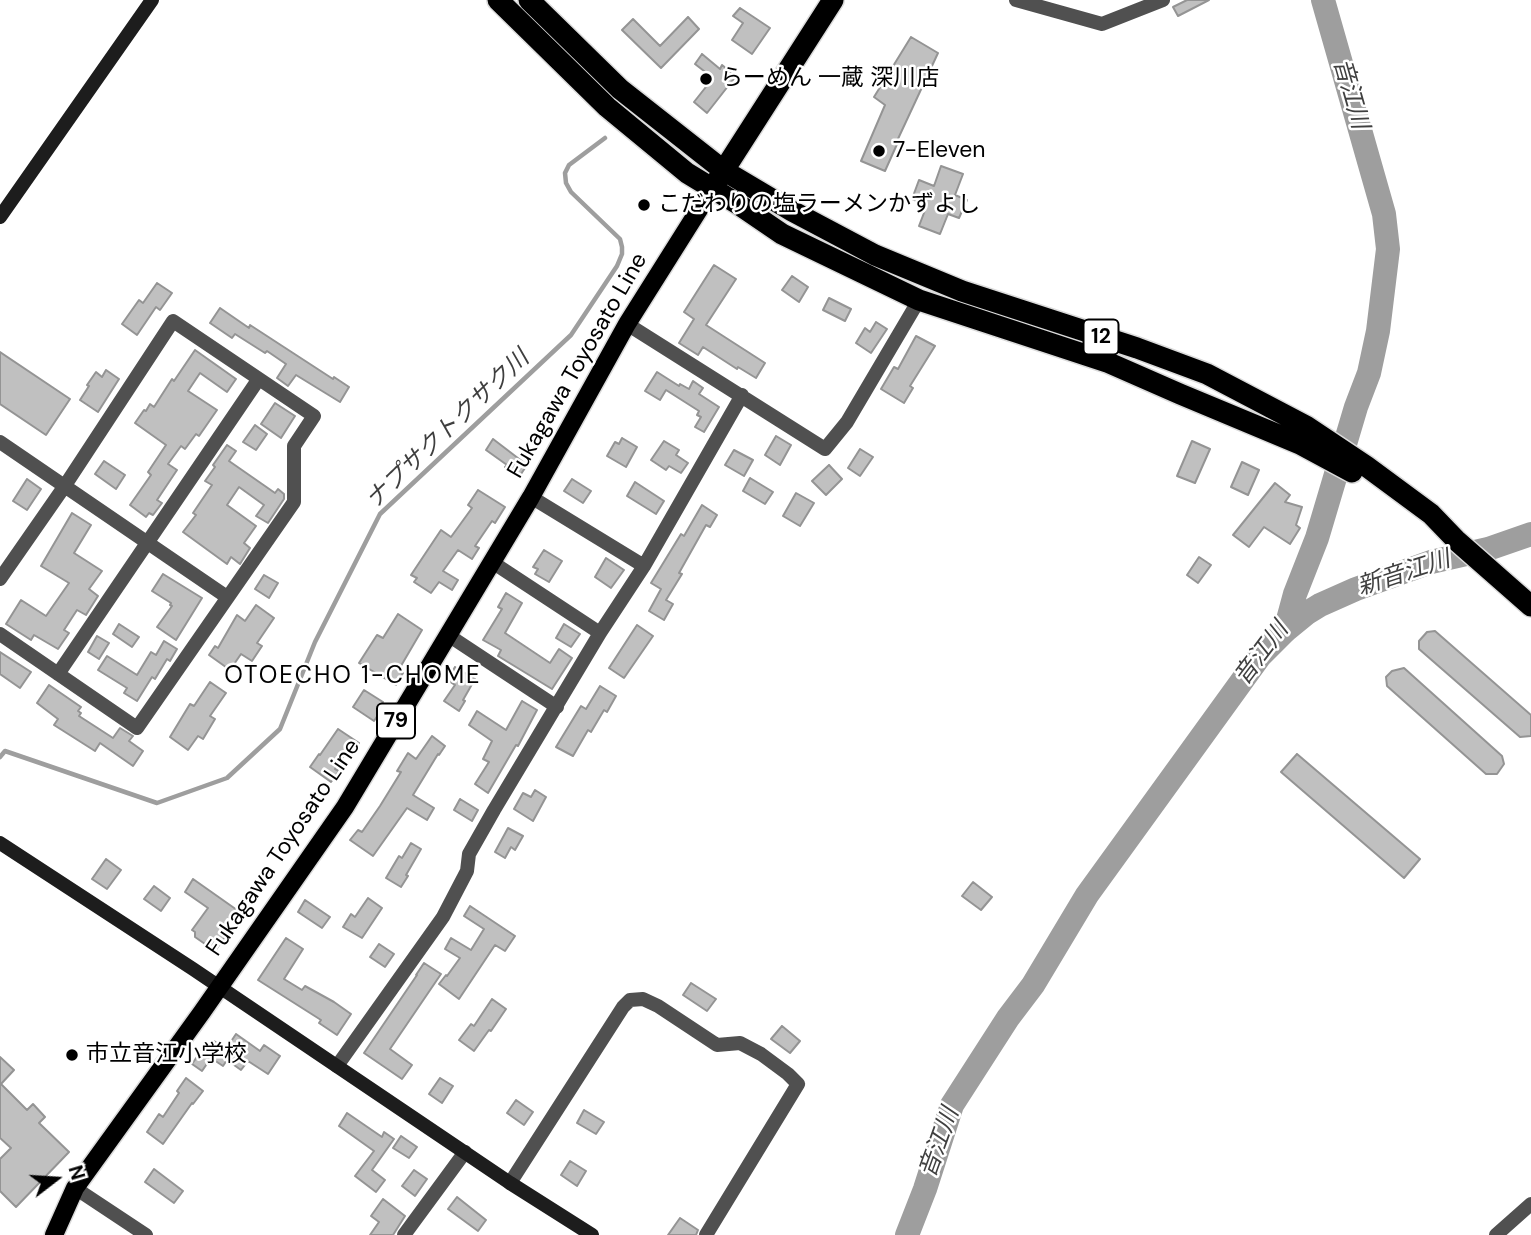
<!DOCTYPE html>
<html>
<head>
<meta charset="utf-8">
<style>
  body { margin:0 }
  #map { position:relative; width:1531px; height:1235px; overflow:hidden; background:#fff; font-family:"DM Sans",sans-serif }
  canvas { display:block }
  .north { position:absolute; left:21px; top:1144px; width:70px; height:70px; -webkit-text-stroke:5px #fff; paint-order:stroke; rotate:73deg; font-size:19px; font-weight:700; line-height:28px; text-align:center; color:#000 }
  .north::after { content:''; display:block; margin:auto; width:24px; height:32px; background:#000; clip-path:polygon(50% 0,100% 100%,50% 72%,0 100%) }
</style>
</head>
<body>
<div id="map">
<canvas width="1531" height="1235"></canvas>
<div class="north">N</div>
</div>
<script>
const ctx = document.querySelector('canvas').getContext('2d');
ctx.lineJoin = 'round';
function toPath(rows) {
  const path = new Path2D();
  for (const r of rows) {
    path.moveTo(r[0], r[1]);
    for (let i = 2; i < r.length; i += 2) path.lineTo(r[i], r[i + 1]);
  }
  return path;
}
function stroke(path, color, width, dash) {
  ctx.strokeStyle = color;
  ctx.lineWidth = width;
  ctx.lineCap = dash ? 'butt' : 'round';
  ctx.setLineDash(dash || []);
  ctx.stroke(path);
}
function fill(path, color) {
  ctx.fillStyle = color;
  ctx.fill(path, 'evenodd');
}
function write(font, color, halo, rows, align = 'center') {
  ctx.font = font + ' "DM Sans","Noto Sans JP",sans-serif';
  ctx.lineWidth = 5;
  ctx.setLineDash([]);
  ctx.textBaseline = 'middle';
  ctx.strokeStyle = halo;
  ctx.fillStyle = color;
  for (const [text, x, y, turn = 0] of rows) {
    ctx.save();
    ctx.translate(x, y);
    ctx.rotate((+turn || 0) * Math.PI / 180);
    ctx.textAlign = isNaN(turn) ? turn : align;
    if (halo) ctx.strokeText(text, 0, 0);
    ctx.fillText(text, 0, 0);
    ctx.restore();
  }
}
stroke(toPath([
  [0,757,5,751,157,803,227,778,280,729,315,642,380,514,571,335,617,266,622,254,622,247,620,239,571,192,566,183,565,173,569,165,605,138]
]), '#9e9e9e', 4.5);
stroke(toPath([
  [1285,631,1295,594,1317,538,1356,407,1369,373,1378,331,1388,249,1384,214,1323,0],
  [907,1235,925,1189,952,1105,1008,1018,1033,985,1087,895,1260,656,1285,631,1307,613,1320,605,1356,589,1431,562,1488,549,1531,534]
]), '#9e9e9e', 24);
const building = toPath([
  [1187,0,1209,0,1178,16,1173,7,1187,0],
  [740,8,770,28,752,54,732,40,743,23,733,16,740,8],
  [688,17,699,29,661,68,622,30,633,19,660,46,688,17],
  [911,37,938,53,897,141,898,142,885,171,861,161,885,105,874,97,911,37],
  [702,54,720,69,722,65,736,76,707,113,694,102,713,78,695,64,702,54],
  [941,166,963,174,955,195,967,200,959,218,948,214,940,234,919,226,927,205,912,199,919,180,934,186,941,166],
  [714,265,736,279,706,325,765,363,756,378,738,367,737,369,703,347,698,355,679,343,694,319,684,312,714,265],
  [792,276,808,287,799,302,782,290,792,276],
  [157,283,172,293,160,310,156,307,137,335,122,324,139,300,143,303,157,283],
  [829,298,851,309,845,321,823,310,829,298],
  [220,308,249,328,250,325,333,379,334,377,349,387,340,402,296,375,288,386,277,378,286,364,267,351,265,353,235,334,232,338,210,323,220,308],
  [876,322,887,329,871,353,856,343,865,328,870,332,876,322],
  [916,336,935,346,910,386,913,388,904,403,881,389,894,367,898,369,916,336],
  [195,350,236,379,227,392,200,373,188,391,217,410,199,436,196,434,185,449,181,446,168,464,177,470,157,500,162,503,153,515,149,513,146,517,130,505,151,475,148,472,166,445,135,423,144,410,146,411,150,404,154,407,172,379,174,381,195,350],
  [0,352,70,399,46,435,0,404,0,352],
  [106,370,119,379,98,412,80,400,89,386,87,385,96,372,102,377,106,370],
  [657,372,679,386,680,384,689,389,693,381,703,388,699,394,719,407,704,432,695,427,701,417,697,415,699,411,666,390,660,400,645,391,657,372],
  [275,403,295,416,281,438,261,424,275,403],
  [255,425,267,434,256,450,243,442,255,425],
  [776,436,791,445,780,465,765,455,776,436],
  [622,438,637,447,626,467,607,456,615,442,619,444,622,438],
  [493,439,527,465,519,477,505,467,507,465,486,450,493,439],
  [664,441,679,450,676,455,688,463,681,473,669,466,666,470,651,460,664,441],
  [1192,441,1210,449,1195,483,1177,476,1192,441],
  [227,445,236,451,229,461,275,493,278,489,284,494,284,499,268,523,256,516,264,505,239,487,227,505,256,526,244,543,250,548,240,564,231,557,227,564,183,532,196,515,193,513,212,485,205,481,215,467,213,465,227,445],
  [860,449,873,457,860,476,848,468,860,449],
  [734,450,753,460,744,476,725,465,734,450],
  [104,461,125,475,116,489,95,474,104,461],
  [1242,462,1259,470,1248,495,1231,487,1242,462],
  [829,465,842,479,826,495,812,481,829,465],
  [750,478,773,492,765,504,743,491,750,478],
  [27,479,41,489,27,510,13,501,27,479],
  [572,479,591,491,583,503,564,491,572,479],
  [635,482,664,501,656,514,627,496,635,482],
  [1275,483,1290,495,1285,502,1302,507,1296,525,1300,528,1290,544,1264,527,1249,547,1233,535,1275,483],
  [478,490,505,507,495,523,492,521,475,546,479,548,472,559,458,550,443,571,458,580,452,590,439,582,431,593,414,582,417,578,411,575,441,530,451,537,472,508,468,505,478,490],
  [796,493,814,503,800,526,783,516,796,493],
  [702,505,717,515,710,527,706,525,679,573,682,574,666,600,673,604,664,620,649,611,661,589,651,583,681,534,684,536,702,505],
  [72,513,91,525,74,553,102,571,89,589,98,596,86,615,77,610,64,630,69,633,58,649,34,635,31,640,6,624,21,600,46,616,69,583,41,566,72,513],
  [544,550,562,561,549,582,535,574,538,569,533,567,544,550],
  [1199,557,1211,565,1198,583,1187,575,1199,557],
  [606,558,624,570,611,588,595,577,606,558],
  [163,574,202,598,176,640,157,627,172,606,170,605,171,603,152,591,163,574],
  [264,575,278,583,269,598,255,589,264,575],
  [506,593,522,603,505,633,550,663,559,649,572,658,552,689,498,656,501,650,483,640,502,609,498,607,506,593],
  [256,605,274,618,257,643,262,646,252,661,241,654,230,670,209,655,215,646,218,648,237,615,245,621,256,605],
  [398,614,422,630,398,671,403,673,396,685,359,663,377,635,383,638,398,614],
  [119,624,139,637,132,647,113,634,119,624],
  [564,624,580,634,571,647,556,638,564,624],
  [637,625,653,636,624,678,609,668,637,625],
  [1435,631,1531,715,1531,736,1520,737,1419,649,1419,641,1427,632,1435,631],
  [97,636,109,643,99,659,88,652,97,636],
  [164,641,177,649,170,661,167,659,155,679,152,677,137,701,124,693,127,688,98,670,107,656,137,675,151,652,156,655,164,641],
  [0,652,31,672,20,688,0,674,0,652],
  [455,667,475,679,463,700,465,701,459,711,444,701,455,685,447,680,455,667],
  [1404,668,1502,756,1504,764,1497,774,1486,774,1387,686,1386,677,1392,671,1404,668],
  [210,682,226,693,210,716,215,719,203,739,198,736,188,750,170,737,190,704,194,706,210,682],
  [49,685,81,707,78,711,81,713,79,716,113,738,120,728,133,736,129,741,143,751,133,766,100,743,95,751,54,725,58,719,37,703,49,685],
  [600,686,616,696,607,712,604,710,591,732,588,730,573,756,556,747,581,706,586,709,600,686],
  [364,690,383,702,377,710,380,712,374,721,353,707,364,690],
  [522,701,537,710,518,746,516,745,488,793,475,784,489,762,483,759,492,741,469,725,477,711,506,730,522,701],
  [338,729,359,743,353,752,348,749,335,769,339,771,331,782,310,767,319,754,320,755,338,729],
  [432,736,445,746,439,755,438,754,413,795,434,808,427,820,407,808,373,856,350,840,358,830,362,832,380,806,401,772,397,771,408,753,416,759,432,736],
  [1297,754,1420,859,1404,878,1281,772,1297,754],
  [535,790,546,797,533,821,514,809,523,793,531,797,535,790],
  [460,799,478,810,472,821,454,810,460,799],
  [508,828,523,836,515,850,511,847,505,858,495,852,508,828],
  [411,843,421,849,406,875,408,876,401,887,386,878,399,856,402,858,411,843],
  [106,859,121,870,107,889,92,879,106,859],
  [193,879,237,910,224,928,227,934,215,951,195,937,195,932,192,930,208,908,185,892,193,879],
  [973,882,992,897,981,910,962,896,973,882],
  [154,886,170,898,161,911,144,899,154,886],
  [368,898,382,908,362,938,343,927,351,914,355,917,368,898],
  [305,900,330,917,322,928,298,912,305,900],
  [470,906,515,936,505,951,495,945,459,999,439,984,446,975,447,976,460,958,445,949,451,938,471,950,484,929,464,916,470,906],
  [286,938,303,949,284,979,302,990,305,986,334,1002,351,1014,337,1035,319,1023,321,1020,258,980,286,938],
  [379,944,394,954,385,967,370,957,379,944],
  [424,963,441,974,390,1049,412,1065,402,1079,364,1053,417,975,416,975,424,963],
  [691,983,716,999,707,1011,683,995,691,983],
  [492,999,506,1009,491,1031,489,1030,474,1051,459,1040,471,1024,474,1026,492,999],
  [782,1026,800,1041,790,1053,771,1039,782,1026],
  [236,1034,260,1051,264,1045,280,1056,268,1074,248,1061,241,1070,227,1060,223,1066,211,1058,202,1071,192,1064,201,1051,205,1053,214,1041,226,1049,236,1034],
  [0,1057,14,1070,1,1084,27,1110,33,1104,45,1117,39,1123,69,1152,16,1207,0,1191,0,1159,11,1148,0,1138,0,1057],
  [186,1078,203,1091,193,1104,192,1103,163,1144,147,1132,159,1114,163,1117,179,1093,177,1091,186,1078],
  [440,1078,453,1086,442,1103,429,1094,440,1078],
  [516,1100,533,1112,524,1125,507,1113,516,1100],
  [584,1110,604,1122,596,1134,577,1123,584,1110],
  [347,1113,382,1137,384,1132,394,1139,372,1170,385,1180,376,1192,355,1176,374,1151,339,1126,347,1113],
  [401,1136,417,1147,409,1158,393,1148,401,1136],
  [570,1161,586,1171,577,1186,561,1175,570,1161],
  [154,1169,183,1191,174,1203,145,1182,154,1169],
  [414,1170,427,1179,415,1196,402,1186,414,1170],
  [457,1197,486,1220,478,1231,448,1209,457,1197],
  [383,1199,405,1216,393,1235,370,1235,379,1222,371,1216,383,1199],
  [680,1218,698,1230,696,1235,668,1235,680,1218]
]);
fill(building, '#c0c0c0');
stroke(building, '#949494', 2);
const primary = toPath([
  [54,1235,75,1188,202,1012,345,807,531,497,627,324,712,189]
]);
const highway = toPath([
  [498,0,607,107,687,173,738,204,782,234,919,300,1107,362,1180,394,1300,444,1352,472],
  [529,0,620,89,723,170,792,211,875,255,962,291,1137,348,1207,374,1306,426,1366,466,1431,514,1457,541,1531,606],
  [717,181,833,0]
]);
stroke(primary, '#dbdbdb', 21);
stroke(highway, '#dbdbdb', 24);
stroke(toPath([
  [1016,0,1102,24,1163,0],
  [627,324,825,449,847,422,919,300],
  [0,442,227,597],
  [531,497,644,566],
  [492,562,600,633],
  [0,579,64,487,173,321,314,416,294,446,294,502,137,728,0,634],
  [448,635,557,707],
  [58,674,258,380],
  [337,1066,443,917,467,871,469,854,494,810,600,633,644,566,742,395],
  [510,1183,623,1007,630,1000,643,999,658,1006,717,1045,740,1043,761,1054,788,1074,798,1084,706,1235],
  [75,1188,146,1235],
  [404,1235,465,1152],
  [1496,1235,1531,1204]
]), '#505050', 14);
stroke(toPath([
  [0,217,152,0],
  [0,843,193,969,510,1183,592,1235]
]), '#1d1d1d', 14);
stroke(primary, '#000', 18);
stroke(highway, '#000', 21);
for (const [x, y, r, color] of [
  [706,79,7,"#000"],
  [879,151,7,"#000"],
  [644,205,7,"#000"],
  [72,1055,7,"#000"]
]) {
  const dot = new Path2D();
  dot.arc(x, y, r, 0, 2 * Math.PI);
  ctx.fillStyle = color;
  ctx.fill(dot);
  stroke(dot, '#fff', 2.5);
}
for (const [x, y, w] of [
  [1101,337,35],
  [396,721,38]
]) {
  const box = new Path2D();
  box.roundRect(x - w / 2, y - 17.5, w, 35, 5);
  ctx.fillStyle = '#fff';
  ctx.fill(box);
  stroke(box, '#000', 2);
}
write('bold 21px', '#000', null, [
  ["12",1101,337],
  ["79",396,721]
]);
write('23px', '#000', '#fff', [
  ["らーめん 一蔵 深川店",720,79],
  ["7-Eleven",893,151],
  ["こだわりの塩ラーメンかずよし",658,205],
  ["市立音江小学校",86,1055]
], 'left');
write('23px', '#000', '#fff', [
  ["Fukagawa Toyosato Line",578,366,-60],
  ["Fukagawa Toyosato Line",284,848,-56]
]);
write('italic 24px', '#3f3f3f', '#fff', [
  ["音江川",1350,94,74],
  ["ナプサクトクサク川",448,430,-44],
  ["新音江川",1404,574,-18],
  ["音江川",1262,654,-53],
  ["音江川",940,1143,-70]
]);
ctx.letterSpacing = '2px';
write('24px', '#000', '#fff', [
  ["OTOECHO 1-CHOME",353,677]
]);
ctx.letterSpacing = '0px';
</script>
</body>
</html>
